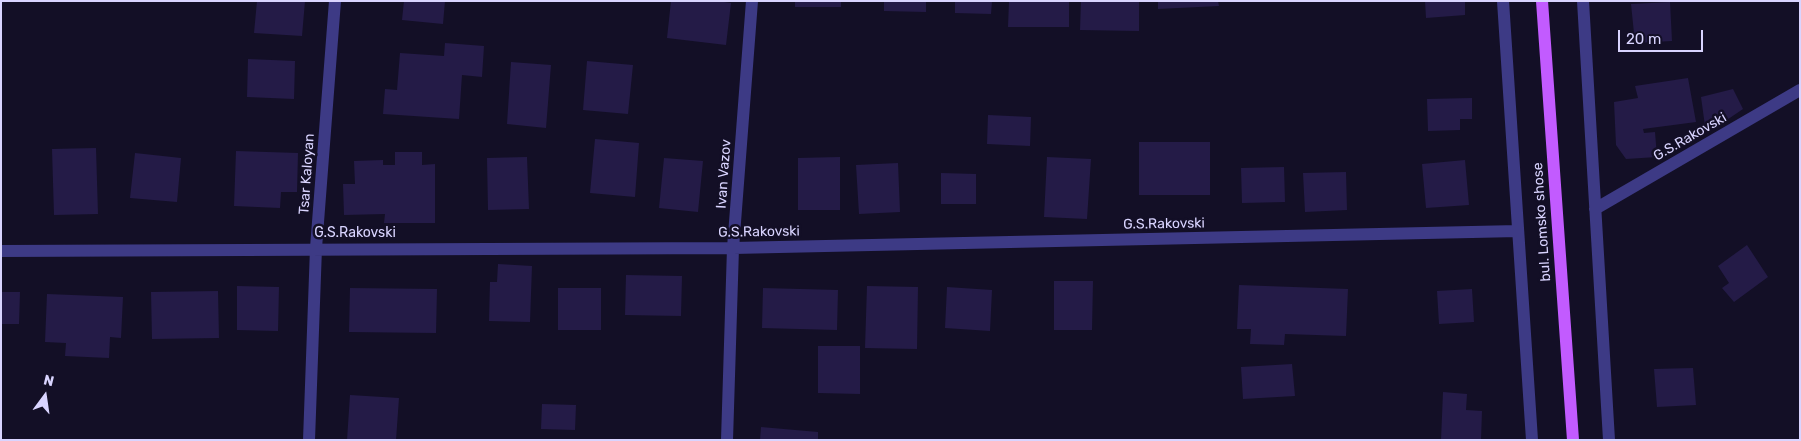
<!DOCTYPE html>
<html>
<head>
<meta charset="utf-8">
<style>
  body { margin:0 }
  #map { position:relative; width:1801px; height:441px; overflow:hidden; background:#130f26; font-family:Rubik,sans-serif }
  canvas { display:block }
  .frame { position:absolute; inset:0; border:2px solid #d9d4ff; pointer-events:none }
  .north { position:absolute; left:20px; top:371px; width:50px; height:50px; -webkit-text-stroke:4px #130f26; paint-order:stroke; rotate:14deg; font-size:14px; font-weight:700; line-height:20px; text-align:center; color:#d9d4ff }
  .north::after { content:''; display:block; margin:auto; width:18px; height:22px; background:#d9d4ff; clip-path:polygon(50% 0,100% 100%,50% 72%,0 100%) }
  .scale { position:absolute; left:1618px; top:30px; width:85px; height:22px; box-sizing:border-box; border:2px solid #d9d4ff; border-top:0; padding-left:6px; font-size:15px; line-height:18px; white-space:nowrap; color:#d9d4ff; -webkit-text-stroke:4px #130f26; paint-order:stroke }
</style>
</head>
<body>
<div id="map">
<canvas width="1801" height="441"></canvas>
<div class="frame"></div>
<div class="north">N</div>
<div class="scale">20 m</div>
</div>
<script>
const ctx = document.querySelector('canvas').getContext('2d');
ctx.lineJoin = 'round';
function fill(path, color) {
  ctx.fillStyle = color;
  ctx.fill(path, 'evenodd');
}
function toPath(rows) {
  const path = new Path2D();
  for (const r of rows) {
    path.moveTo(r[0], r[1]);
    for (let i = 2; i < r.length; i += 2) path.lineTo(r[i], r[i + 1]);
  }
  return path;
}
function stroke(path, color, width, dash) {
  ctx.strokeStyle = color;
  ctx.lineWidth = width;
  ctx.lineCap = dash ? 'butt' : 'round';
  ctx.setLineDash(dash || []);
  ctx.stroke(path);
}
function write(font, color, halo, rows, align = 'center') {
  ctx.font = font + ' Rubik,sans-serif';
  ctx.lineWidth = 5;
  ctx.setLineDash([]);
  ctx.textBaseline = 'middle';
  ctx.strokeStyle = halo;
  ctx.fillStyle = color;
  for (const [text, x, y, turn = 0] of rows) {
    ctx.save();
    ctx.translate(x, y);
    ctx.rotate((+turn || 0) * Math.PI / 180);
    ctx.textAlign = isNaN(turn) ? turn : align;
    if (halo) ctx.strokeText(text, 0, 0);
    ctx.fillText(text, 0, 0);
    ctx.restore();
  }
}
fill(toPath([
  [257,1,305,1,302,36,254,33],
  [404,1,445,1,443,24,402,20],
  [671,1,717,1,731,3,726,45,667,38],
  [795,1,841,1,841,7,795,7],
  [884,1,926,1,926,12,884,11],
  [955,1,992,1,991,14,955,13],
  [1009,1,1069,1,1069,27,1008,27],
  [1081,1,1139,1,1139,31,1080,30],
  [1158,1,1218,1,1219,6,1158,9],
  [1425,1,1465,1,1465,15,1426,18],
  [1670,2,1672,41,1635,43,1631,4],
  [445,43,484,46,482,77,462,75,459,119,383,114,385,89,397,90,400,53,444,56],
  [248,59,295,61,294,99,247,97],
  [587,61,633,65,628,114,583,110],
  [511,62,551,65,546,128,507,124],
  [1688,78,1696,122,1643,129,1644,133,1655,132,1657,157,1626,159,1616,145,1614,102,1638,98,1635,86],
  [1733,89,1743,109,1709,132,1705,126,1701,97],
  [1472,98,1472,119,1460,119,1460,130,1428,131,1427,99],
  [988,115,1031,117,1030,146,987,144],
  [595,139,639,143,635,197,590,193],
  [1139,142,1210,142,1210,195,1139,195],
  [96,148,98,214,54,215,52,149],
  [236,151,298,153,297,192,281,192,280,208,234,206],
  [395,152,422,152,422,165,435,164,435,223,384,223,385,214,344,215,343,184,355,184,354,161,383,160,383,165,395,165],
  [135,153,181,158,177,202,130,198],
  [527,157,529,209,488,210,487,158],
  [840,157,840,210,798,210,798,158],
  [1047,157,1091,159,1087,219,1044,217],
  [664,158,703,161,698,212,659,208],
  [1465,160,1469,205,1426,208,1422,164],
  [898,163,900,212,859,214,856,165],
  [1284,167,1285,202,1242,203,1241,168],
  [1346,172,1347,210,1305,212,1303,173],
  [941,173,976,174,976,204,941,204],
  [1747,245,1768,277,1734,302,1722,288,1729,283,1718,266],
  [498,264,532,266,530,322,489,321,490,282,497,282],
  [626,275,682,276,681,316,625,315],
  [1054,281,1093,281,1092,330,1054,330],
  [1239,285,1348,289,1346,336,1285,334,1284,345,1250,344,1251,329,1237,329],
  [237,286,279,287,278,331,237,330],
  [867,286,918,287,917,349,865,348],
  [947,287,992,290,990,331,945,328],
  [350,288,437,289,436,333,349,332],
  [558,288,601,288,601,330,558,330],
  [763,288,838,290,837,330,762,328],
  [1472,289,1474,322,1439,324,1437,291],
  [218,291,219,338,152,339,151,292],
  [1,292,20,292,19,324,1,324],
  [47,294,123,297,121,338,110,337,109,358,65,356,66,343,45,342],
  [818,346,860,346,860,394,818,393],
  [1292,364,1295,396,1243,399,1241,367],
  [1693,368,1696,405,1657,407,1654,369],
  [1443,392,1467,394,1466,410,1482,411,1481,440,1441,440],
  [350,395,399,398,396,440,347,440],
  [542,404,576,405,575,430,541,429],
  [761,427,818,432,818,440,760,440]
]), '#241b47');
stroke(toPath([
  [1503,1,1532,440],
  [1583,1,1609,440],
  [1595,209,1800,90],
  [1,251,733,248,1518,231],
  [309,440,316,248,335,1],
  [727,440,733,248,752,1]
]), '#3d3a85', 12);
stroke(toPath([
  [1542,1,1573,440]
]), '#c25bff', 12);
write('14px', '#d9d4ff', '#130f26', [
  ["G.S.Rakovski",1690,137,-30],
  ["Tsar Kaloyan",307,174,-86],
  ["Ivan Vazov",724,174,-86],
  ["bul. Lomsko shose",1542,222,-94],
  ["G.S.Rakovski",1164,224,-1],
  ["G.S.Rakovski",759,232,-1],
  ["G.S.Rakovski",355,233]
]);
</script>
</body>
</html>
